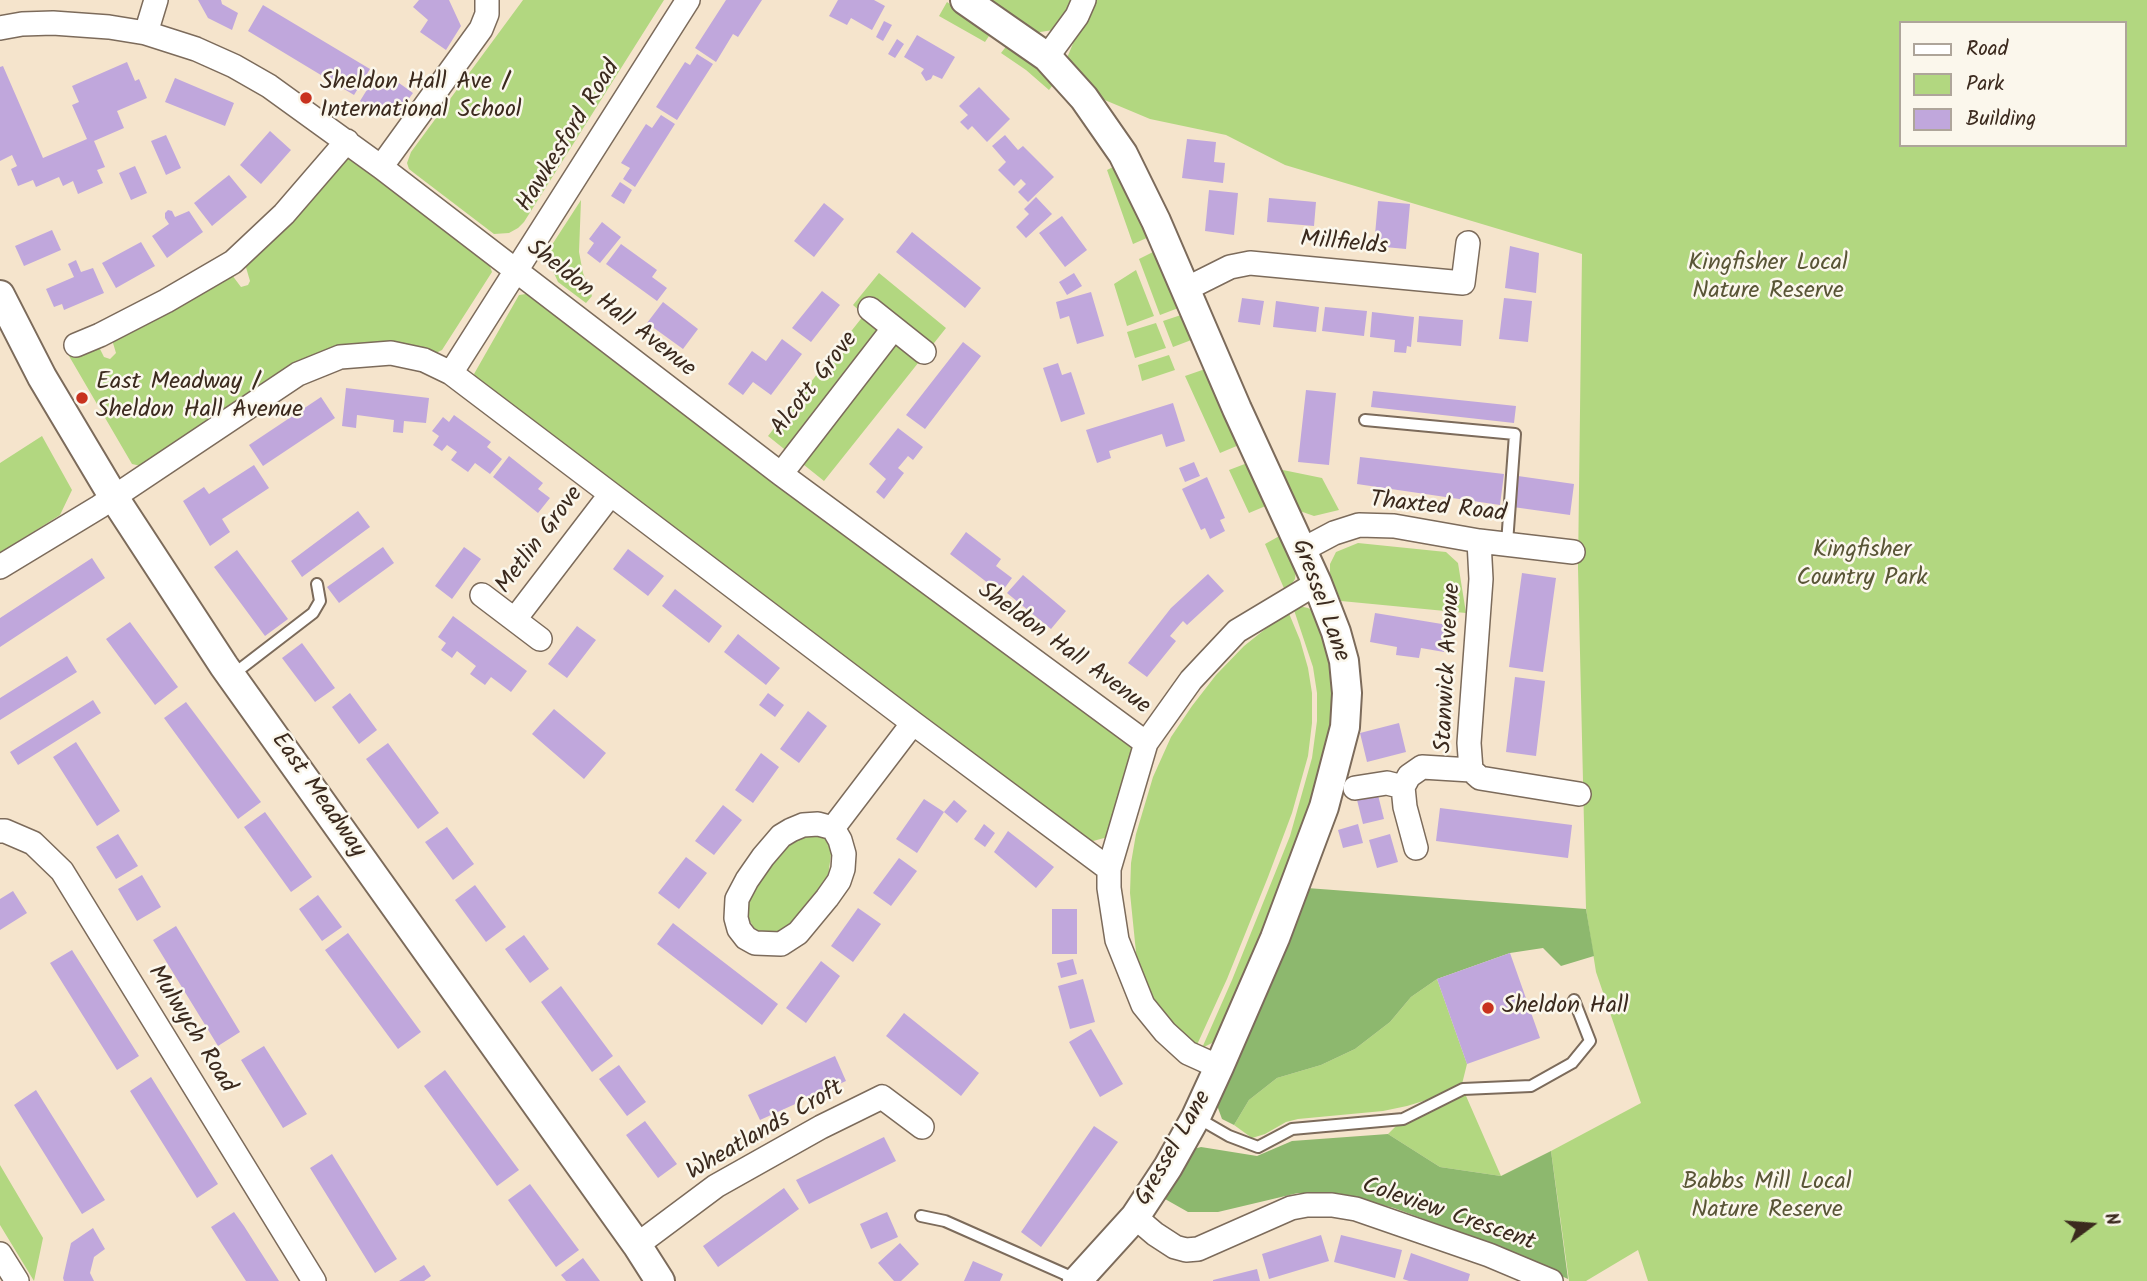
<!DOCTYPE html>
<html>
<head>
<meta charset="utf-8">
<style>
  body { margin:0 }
  #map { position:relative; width:2147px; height:1281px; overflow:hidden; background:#f5e4cc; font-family:Kalam,sans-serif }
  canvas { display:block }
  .legend { position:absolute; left:1899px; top:21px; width:228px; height:126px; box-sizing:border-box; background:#fbf7ec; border:2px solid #aea59a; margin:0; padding:9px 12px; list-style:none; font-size:21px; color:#3b2a1e }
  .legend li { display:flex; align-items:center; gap:14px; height:35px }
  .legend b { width:35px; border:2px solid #aea59a }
  .north { position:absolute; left:2056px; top:1190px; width:70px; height:70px; -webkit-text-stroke:5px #fbf7ec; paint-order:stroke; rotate:74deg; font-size:19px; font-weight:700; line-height:28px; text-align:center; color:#3b2a1e }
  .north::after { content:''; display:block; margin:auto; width:24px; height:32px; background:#3b2a1e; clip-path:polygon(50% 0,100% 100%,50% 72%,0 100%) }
</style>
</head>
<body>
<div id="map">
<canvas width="2147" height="1281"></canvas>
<ul class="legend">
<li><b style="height:9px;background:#fff"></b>Road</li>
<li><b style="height:19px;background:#b2d780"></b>Park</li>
<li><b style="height:19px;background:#c0a7dc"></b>Building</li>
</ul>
<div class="north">N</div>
</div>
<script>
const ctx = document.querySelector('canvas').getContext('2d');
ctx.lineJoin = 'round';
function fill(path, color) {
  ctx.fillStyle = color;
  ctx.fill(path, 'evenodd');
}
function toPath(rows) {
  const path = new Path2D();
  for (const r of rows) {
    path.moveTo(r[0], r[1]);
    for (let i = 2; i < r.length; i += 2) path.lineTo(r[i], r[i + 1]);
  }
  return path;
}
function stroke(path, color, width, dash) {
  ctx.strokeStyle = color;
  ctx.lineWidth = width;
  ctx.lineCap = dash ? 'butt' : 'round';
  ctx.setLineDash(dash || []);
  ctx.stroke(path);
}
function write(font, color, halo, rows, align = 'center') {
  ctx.font = font + ' Kalam,sans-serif';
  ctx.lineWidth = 5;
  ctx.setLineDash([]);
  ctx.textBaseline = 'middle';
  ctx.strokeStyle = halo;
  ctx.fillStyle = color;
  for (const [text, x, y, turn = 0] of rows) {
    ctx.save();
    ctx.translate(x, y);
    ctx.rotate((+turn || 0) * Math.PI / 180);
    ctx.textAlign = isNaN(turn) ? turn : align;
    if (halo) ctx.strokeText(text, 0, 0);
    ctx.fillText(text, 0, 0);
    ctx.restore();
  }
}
fill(toPath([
  [523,0,664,0,524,222,518,228,509,233,494,234,414,173,409,169,407,163,411,152],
  [983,0,1074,0,1064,19,1053,30,1034,33],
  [1091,0,2147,0,2147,1281,1648,1281,1638,1250,1586,1281,1569,1281,1551,1151,1641,1103,1596,972,1586,909,1578,568,1582,254,1285,165,1226,135,1150,119,1088,93,1067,58],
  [1900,23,2124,23,2124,145,1900,145],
  [947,2,991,33,985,42,939,16],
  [1008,44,1055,82,1049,90,1026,70,1001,53],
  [348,156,488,261,492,272,442,350,434,354,373,344,141,466,132,464,69,356,84,347,92,346,100,349,104,357,110,359,116,353,113,343,113,338,232,275,241,287,248,285,250,281,245,264],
  [1117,165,1149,237,1133,244,1107,170],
  [581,200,579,252,583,273,592,296,586,303,558,282,548,260,548,251],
  [1155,251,1181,307,1160,315,1139,259],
  [1136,270,1154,316,1127,326,1114,284],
  [879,273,946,328,824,481,768,436,864,315,853,305],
  [526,294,533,295,1132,746,1134,755,1108,837,1093,841,1086,839,476,378,474,374,519,295],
  [1184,314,1194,339,1173,347,1163,321],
  [1156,323,1166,348,1135,358,1127,332],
  [1169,355,1175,370,1142,381,1138,365],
  [1208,368,1239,445,1220,453,1185,376],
  [42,436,72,490,60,515,0,553,0,463],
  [1250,462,1268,505,1249,513,1229,470],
  [1278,469,1322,478,1339,510,1314,516,1297,510],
  [1283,534,1296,571,1295,579,1286,593,1265,544],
  [1358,543,1446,552,1458,563,1466,613,1341,601,1330,575,1330,564,1336,552],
  [1299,606,1308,608,1315,612,1328,647,1335,689,1333,733,1309,809,1276,902,1218,1040,1202,1048,1232,980,1290,836,1312,758,1317,721,1317,693,1313,667,1293,607],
  [1288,611,1300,640,1308,668,1312,693,1312,723,1308,756,1292,813,1268,877,1227,979,1196,1047,1186,1041,1150,999,1137,962,1130,893,1131,863,1136,834,1153,777,1171,737,1192,706,1216,675,1244,646],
  [822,835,829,838,832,846,827,885,790,929,772,936,756,931,748,918,748,905,755,883,787,844,804,836],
  [1437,979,1467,1064,1462,1084,1433,1098,1407,1106,1383,1111,1298,1119,1286,1122,1265,1134,1252,1138,1234,1125,1249,1100,1277,1078,1321,1065,1355,1049,1390,1022,1411,997],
  [1463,1089,1501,1176,1440,1167,1388,1134,1403,1119],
  [0,1165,43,1238,34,1281,0,1225]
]), '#b2d780');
fill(toPath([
  [1307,888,1586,909,1594,956,1561,966,1543,948,1510,953,1437,979,1411,997,1390,1022,1355,1049,1321,1065,1277,1078,1249,1100,1234,1125,1222,1119,1218,1108,1217,1096],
  [1388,1134,1440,1167,1501,1176,1551,1151,1568,1279,1501,1248,1456,1231,1394,1208,1337,1193,1298,1193,1218,1212,1188,1212,1165,1199,1193,1149,1201,1147,1257,1156,1292,1141]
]), '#8db86e');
fill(toPath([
  [198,0,221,0,222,4,238,13,232,30,208,18],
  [419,0,449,0,461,26,446,50,420,32,428,20,413,7],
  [726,0,762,0,738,37,733,34,716,62,695,48],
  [838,0,874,0,885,6,872,30,851,18,847,25,829,16],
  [263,5,370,69,354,95,248,31],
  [884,21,892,25,883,41,876,37],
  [917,35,955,57,942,79,933,75,931,79,926,81,921,73,924,69,904,57],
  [897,39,904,44,895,58,888,54],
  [697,54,713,64,677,120,656,107,685,62,690,65],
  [127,62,135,81,139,79,147,98,117,111,124,128,94,141,105,167,97,170,103,183,78,194,73,181,63,186,59,177,36,187,33,180,18,186,11,169,17,166,12,155,0,161,0,67,3,66,43,158,87,139,72,105,79,102,72,86],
  [175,78,234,103,225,126,165,102],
  [392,78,413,93,399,112,375,113,360,101,373,80,384,89],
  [979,87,1010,119,987,142,972,126,968,130,960,122,968,115,959,106],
  [661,115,675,124,635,187,623,179,630,168,621,163,646,124,652,128],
  [270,131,291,150,261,184,240,165],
  [166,135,181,168,166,175,151,141],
  [1005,135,1018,150,1023,146,1054,177,1028,202,1018,192,1026,184,1021,179,1014,186,998,170,1006,162,992,146],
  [1187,139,1216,142,1214,162,1225,163,1223,183,1182,178],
  [135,166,147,193,131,200,119,173],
  [229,175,247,197,212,226,194,203],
  [620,182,632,190,624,204,611,196],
  [1209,190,1238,193,1234,235,1205,231],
  [1036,197,1052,214,1026,238,1016,227,1029,214,1024,209],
  [1269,198,1316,202,1314,226,1267,222],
  [1378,201,1410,204,1406,249,1374,246],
  [824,203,844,219,814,257,794,241],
  [168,210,172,211,175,217,189,211,203,232,167,258,152,236,169,224,165,218,165,213],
  [1062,216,1087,250,1065,267,1039,233],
  [602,222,621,237,600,263,587,253,594,243,589,239],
  [52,230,61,250,24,266,15,246],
  [912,232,981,288,965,308,896,252],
  [141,242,155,266,116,288,102,263],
  [621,244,657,270,652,277,667,288,657,301,606,264],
  [1510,246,1539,253,1536,293,1505,288],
  [76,260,81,272,93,268,104,293,64,310,62,304,54,307,46,289,74,277,68,264],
  [1074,273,1082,286,1067,295,1059,282],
  [822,291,840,305,811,342,792,328],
  [1091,292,1104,336,1077,344,1069,316,1060,319,1056,302],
  [1242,298,1264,301,1260,325,1238,322],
  [1504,298,1532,301,1528,342,1499,339],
  [1276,301,1319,307,1316,332,1273,327],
  [663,302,698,329,683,349,647,323],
  [1325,307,1367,311,1364,336,1322,331],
  [1372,312,1414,317,1411,347,1407,346,1406,353,1394,352,1395,340,1370,337],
  [1419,316,1463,320,1461,346,1417,342],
  [782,339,802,354,771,395,753,382,743,395,728,384,752,351,766,361],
  [963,342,981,356,925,429,906,415],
  [1058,363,1062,375,1071,372,1085,414,1061,422,1043,368],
  [346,388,429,398,426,423,404,421,403,433,393,432,394,420,357,415,356,428,342,426],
  [1306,390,1336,393,1329,465,1298,462],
  [1373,391,1516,406,1514,423,1371,407],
  [321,397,335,418,263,466,249,445],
  [1173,403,1185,441,1166,447,1162,434,1109,451,1111,458,1097,463,1086,430],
  [454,415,491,442,487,447,502,459,490,474,475,463,468,472,451,460,457,452,447,445,442,451,433,445,439,436,432,431,443,417,449,422],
  [898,428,923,447,913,460,908,456,898,468,904,473,884,499,876,492,886,479,869,464],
  [509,456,543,483,538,489,550,498,538,513,493,477],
  [1360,457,1504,474,1500,505,1357,484],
  [1194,462,1200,476,1185,482,1179,468],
  [254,465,269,488,222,519,230,532,210,546,183,501,204,487,209,494],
  [1518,476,1574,484,1570,515,1513,507],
  [1207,477,1225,518,1220,520,1225,531,1210,539,1205,528,1201,530,1182,489],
  [358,511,370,527,302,577,291,561],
  [966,532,1001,559,996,566,1012,578,1001,593,950,554],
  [383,547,394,563,339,603,327,587],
  [464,547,481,559,452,599,435,586],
  [628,549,664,576,648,596,613,569],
  [237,550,288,619,265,636,214,567],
  [92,558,105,578,0,647,0,618],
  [1522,573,1556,578,1543,672,1509,667],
  [1208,574,1224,591,1187,625,1183,621,1170,636,1176,641,1147,677,1128,663,1171,608],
  [1023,575,1066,611,1051,629,1007,593],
  [675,589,722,626,709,643,662,606],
  [1375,613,1448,625,1444,652,1421,648,1419,658,1396,655,1397,647,1370,642],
  [453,616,527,671,511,692,491,677,485,685,470,674,476,666,457,651,452,658,441,650,446,643,438,637],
  [130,622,178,687,155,705,106,639],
  [577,626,596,640,567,678,548,664],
  [738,634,780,668,766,685,724,652],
  [302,643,335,688,315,702,282,658],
  [67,656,77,672,0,720,0,698],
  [1515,677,1545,681,1536,756,1506,752],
  [350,693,377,730,359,744,332,707],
  [768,693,784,705,775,717,759,705],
  [93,700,101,713,18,765,10,752],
  [186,702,261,802,238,819,164,718],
  [554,709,606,753,584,779,532,734],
  [808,711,827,726,799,763,780,749],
  [1399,723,1406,752,1367,762,1360,733],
  [76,742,120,811,97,826,53,757],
  [388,743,439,813,418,829,366,759],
  [761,753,779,767,753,803,735,790],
  [1377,791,1384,819,1363,824,1356,796],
  [924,799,944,812,917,853,896,839],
  [954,800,967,811,957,823,944,812],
  [723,805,742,820,714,855,695,841],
  [1440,808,1572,825,1568,858,1436,841],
  [265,812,312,877,291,892,244,827],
  [984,824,995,833,985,847,974,839],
  [1358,824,1363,843,1343,848,1338,830],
  [447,827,474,864,453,880,425,842],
  [1008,831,1054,867,1036,888,994,852],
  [118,834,138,866,116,879,96,847],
  [1390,834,1398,862,1377,868,1369,840],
  [686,857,707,873,679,909,658,893],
  [899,858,917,871,891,906,873,893],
  [142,875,161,907,137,921,118,889],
  [475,885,506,927,486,942,455,900],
  [13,891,27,913,0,930,0,899],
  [318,895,342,927,322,941,299,909],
  [858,908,881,924,853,962,831,946],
  [1052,909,1077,909,1077,954,1052,954],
  [673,923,778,1004,762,1025,657,944],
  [176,926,240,1032,218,1046,153,940],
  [348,933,421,1032,398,1049,325,950],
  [524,935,549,969,530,983,505,949],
  [72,950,139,1056,117,1070,50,963],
  [1510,953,1540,1038,1467,1064,1437,979],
  [1073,959,1077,974,1061,978,1057,963],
  [821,961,840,976,806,1023,786,1008],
  [1083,979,1095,1022,1070,1029,1058,986],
  [561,986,613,1056,592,1072,541,1002],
  [904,1013,979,1073,961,1096,886,1036],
  [1091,1029,1123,1084,1100,1097,1069,1042],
  [264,1046,307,1114,283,1128,241,1060],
  [835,1056,846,1081,760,1120,748,1095],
  [619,1065,646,1102,627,1116,599,1079],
  [445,1070,519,1170,497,1186,424,1086],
  [151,1077,218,1184,197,1198,130,1091],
  [36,1090,105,1200,82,1214,14,1105],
  [645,1121,677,1164,658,1178,626,1135],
  [1094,1126,1118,1142,1041,1247,1021,1232],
  [884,1137,896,1161,809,1204,796,1180],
  [332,1154,397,1259,375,1273,310,1168],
  [530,1184,579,1250,556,1267,508,1200],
  [784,1188,799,1209,718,1267,703,1246],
  [234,1212,244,1226,279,1281,246,1281,220,1241,211,1227],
  [887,1212,898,1237,871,1249,860,1224],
  [93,1228,105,1249,94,1257,90,1273,94,1281,64,1281,63,1278,71,1243],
  [1321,1235,1329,1261,1269,1279,1262,1254],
  [1341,1235,1402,1250,1395,1278,1334,1262],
  [900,1243,919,1264,901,1281,894,1281,878,1263],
  [1411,1253,1470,1274,1468,1281,1409,1281,1403,1279],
  [583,1258,600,1281,566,1281,561,1275],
  [973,1261,1003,1274,1000,1281,964,1281],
  [424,1265,431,1276,424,1281,399,1281],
  [1257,1269,1260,1281,1213,1281,1213,1280]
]), '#c0a7dc');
const service = toPath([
  [1365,420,1515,434,1507,543],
  [231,676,313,613,320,601,317,584],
  [1196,1117,1229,1136,1258,1147,1292,1129,1403,1119,1463,1089,1531,1086,1572,1063,1590,1041,1574,1000],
  [921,1216,945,1221,1076,1279]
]);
const minor = toPath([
  [0,28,22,24,53,23,109,27,146,33,196,49,234,66,269,86,381,167,781,474,1146,743],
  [146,33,156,0],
  [1047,57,1077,16,1084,0],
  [381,167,481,29,487,14,487,0],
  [1186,289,1230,267,1250,263,1463,283,1468,243],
  [870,309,924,352],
  [76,345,100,335,166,301,233,262,284,214,347,141],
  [451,373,688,0],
  [781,474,893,329],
  [1479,541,1481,579,1469,743,1471,770,1480,778,1579,794],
  [1302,550,1334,533,1359,525,1394,526,1479,541,1573,552],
  [0,567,99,507,298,374,340,357,391,353,424,360,451,373,913,723,1109,869],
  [482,595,540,639],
  [515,619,610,495],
  [1355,788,1387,783,1403,787],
  [833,828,818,824,803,825,791,830,781,836,763,857,747,880,737,899,736,918,739,929,746,938,755,943,781,944,798,933,827,898,839,881,843,869,844,854,840,840,833,828,913,723],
  [0,831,5,831,33,843,62,871,314,1281],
  [1416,848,1405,807,1403,787,1409,776,1422,767,1471,770],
  [1219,1067,1188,1053,1165,1032,1143,1005,1117,940,1109,888,1109,869,1146,743,1191,680,1237,631,1317,583],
  [1135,1217,1155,1234,1175,1247,1186,1250,1198,1249,1291,1208,1307,1205,1332,1205,1356,1209,1489,1255,1551,1281],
  [637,1245,716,1186,821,1127,882,1097,922,1127],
  [0,1254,17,1281]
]);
const tertiary = toPath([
  [965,0,1047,57,1084,98,1123,154,1156,221,1237,409,1317,583,1336,632,1344,661,1347,693,1345,727,1324,807,1275,938,1219,1067,1196,1117,1168,1167,1135,1217,1077,1281],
  [0,295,42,377,113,496,224,666,637,1245,660,1281]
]);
stroke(service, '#7c6b5b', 14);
stroke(minor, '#7c6b5b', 26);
stroke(tertiary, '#7c6b5b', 32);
stroke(service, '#fff', 10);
stroke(minor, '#fff', 23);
stroke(tertiary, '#fff', 28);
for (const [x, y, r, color] of [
  [306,98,7,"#c8321e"],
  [82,398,7,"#c8321e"],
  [1488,1008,7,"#c8321e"]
]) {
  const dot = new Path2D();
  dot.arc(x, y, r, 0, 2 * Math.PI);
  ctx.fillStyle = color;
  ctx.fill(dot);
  stroke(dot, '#fbf7ec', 2.5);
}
write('24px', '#3b2a1e', '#fbf7ec', [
  ["Sheldon Hall Ave /",320,84],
  ["International School",320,112],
  ["East Meadway /",96,384],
  ["Sheldon Hall Avenue",96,412],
  ["Sheldon Hall",1502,1008]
], 'left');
write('24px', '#3b2a1e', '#fbf7ec', [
  ["Hawkesford Road",570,137,-58],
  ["Millfields",1344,245,5],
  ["Sheldon Hall Avenue",610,310,38],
  ["Alcott Grove",816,385,-52],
  ["Thaxted Road",1438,509,6],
  ["Metlin Grove",541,541,-53],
  ["Gressel Lane",1319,601,70],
  ["Sheldon Hall Avenue",1063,650,36],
  ["Stanwick Avenue",1450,668,-87],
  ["East Meadway",317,796,55],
  ["Mulwych Road",190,1030,58],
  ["Wheatlands Croft",766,1132,-30],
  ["Gressel Lane",1175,1149,-60],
  ["Coleview Crescent",1448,1216,19]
]);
write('24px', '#595536', '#fbf7ec', [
  ["Kingfisher Local",1768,265],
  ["Nature Reserve",1768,293],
  ["Kingfisher",1862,552],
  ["Country Park",1862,580],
  ["Babbs Mill Local",1767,1184],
  ["Nature Reserve",1767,1212]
]);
</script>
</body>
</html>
